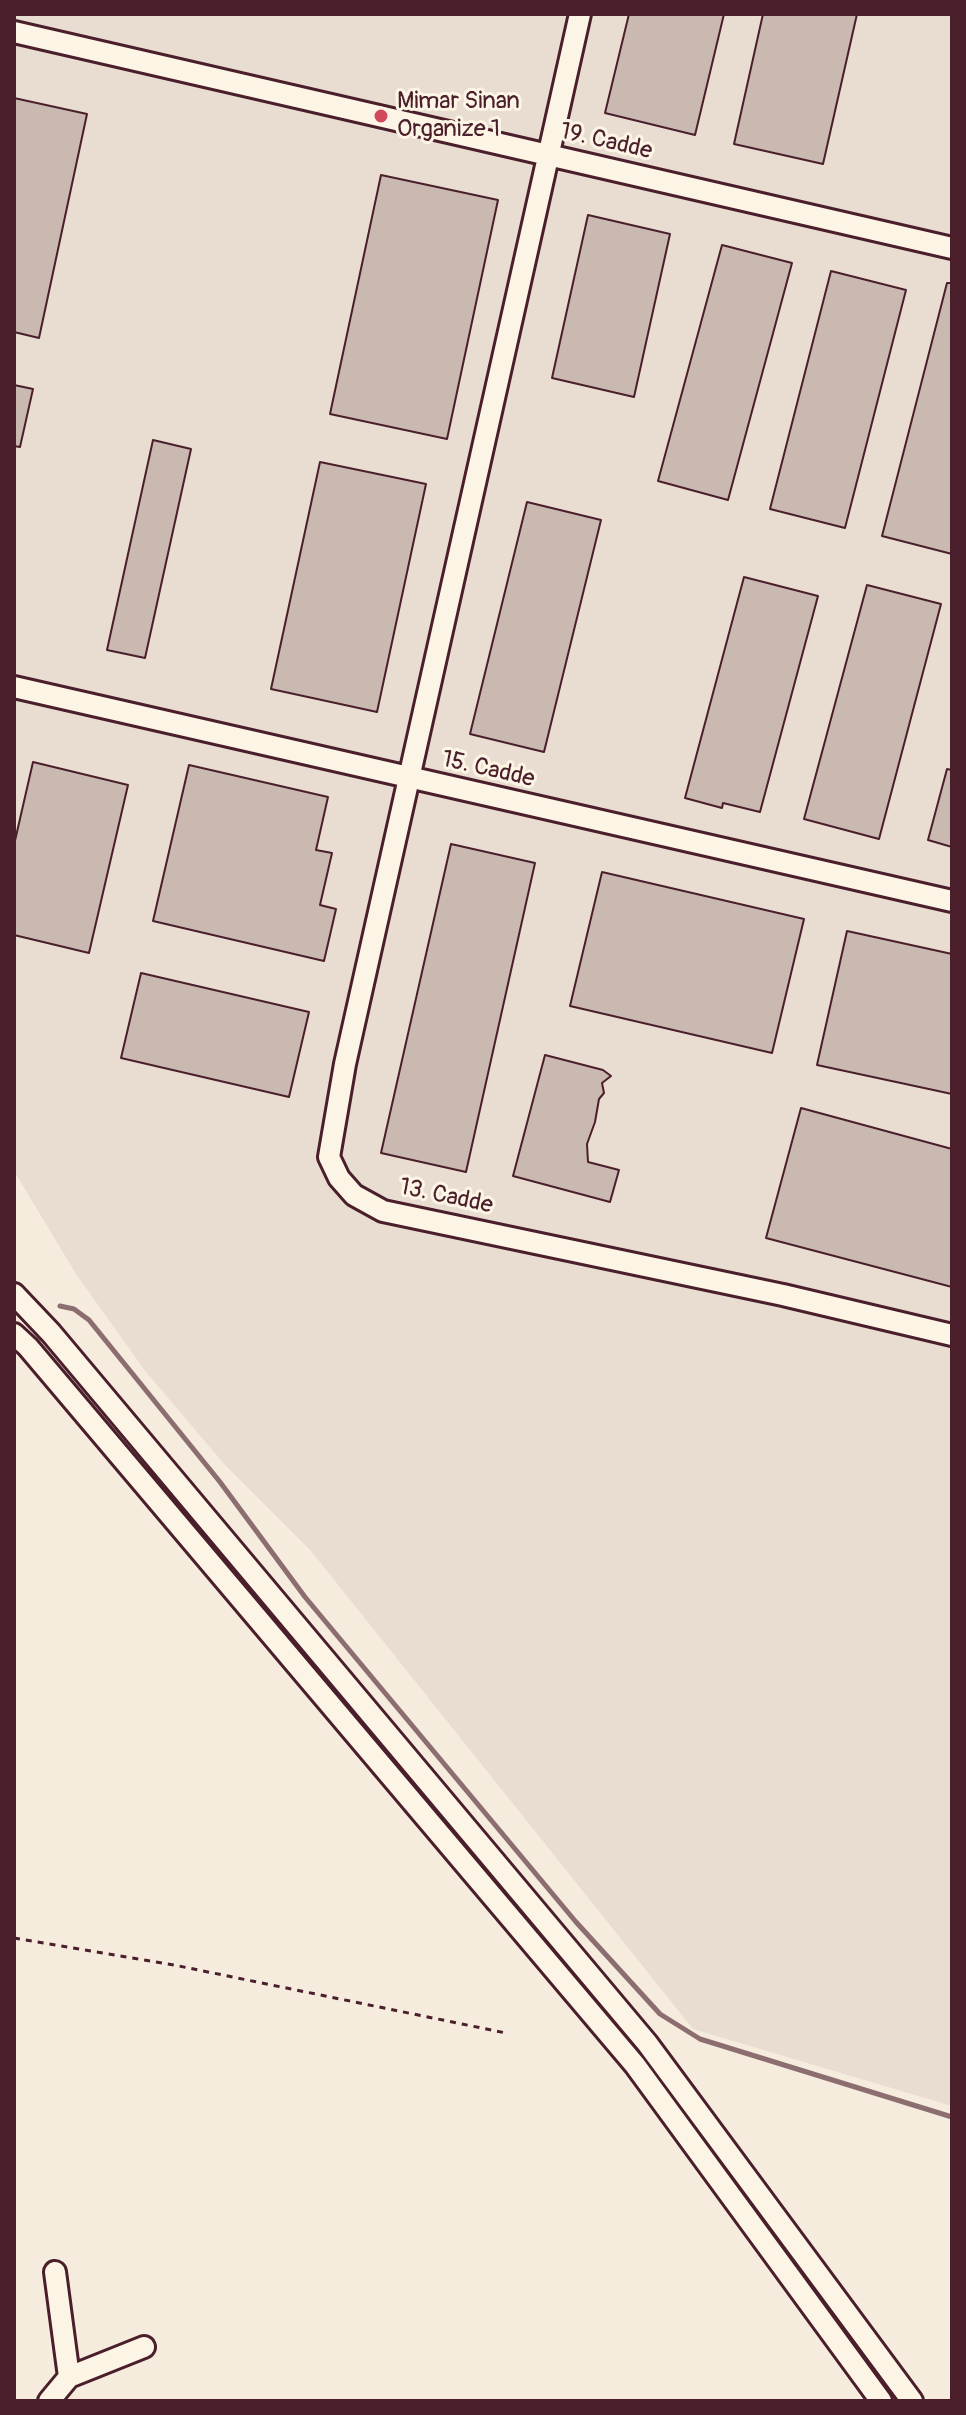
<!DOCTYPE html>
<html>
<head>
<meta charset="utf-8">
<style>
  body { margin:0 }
  #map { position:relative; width:966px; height:2415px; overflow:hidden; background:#f5ecde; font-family:Pangolin,sans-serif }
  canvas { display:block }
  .frame { position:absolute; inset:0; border:16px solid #4a1f2b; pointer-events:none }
</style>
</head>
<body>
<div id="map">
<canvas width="966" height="2415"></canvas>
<div class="frame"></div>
</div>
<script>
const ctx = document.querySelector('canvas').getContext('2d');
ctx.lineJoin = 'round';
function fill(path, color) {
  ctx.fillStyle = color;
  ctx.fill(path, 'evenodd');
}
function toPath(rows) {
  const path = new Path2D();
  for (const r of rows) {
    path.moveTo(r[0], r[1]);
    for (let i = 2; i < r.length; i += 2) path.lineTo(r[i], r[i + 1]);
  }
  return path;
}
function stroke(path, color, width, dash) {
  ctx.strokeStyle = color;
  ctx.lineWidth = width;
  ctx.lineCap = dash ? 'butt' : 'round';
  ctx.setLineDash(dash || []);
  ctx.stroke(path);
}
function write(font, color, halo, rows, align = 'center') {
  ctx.font = font + ' Pangolin,sans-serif';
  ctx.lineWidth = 6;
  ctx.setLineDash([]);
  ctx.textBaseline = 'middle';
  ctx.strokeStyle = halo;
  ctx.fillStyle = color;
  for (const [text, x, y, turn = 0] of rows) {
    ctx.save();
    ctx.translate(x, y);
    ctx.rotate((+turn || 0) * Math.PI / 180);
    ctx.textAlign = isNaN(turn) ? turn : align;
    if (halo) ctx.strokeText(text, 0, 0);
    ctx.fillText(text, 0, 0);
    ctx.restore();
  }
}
fill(toPath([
  [14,14,952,14,952,2106,693,2029,311,1551,225,1465,146,1372,76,1274,14,1171]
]), '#e8ddd0');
stroke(toPath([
  [60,1306,74,1309,89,1320,220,1482,305,1597,576,1922,660,2014,700,2039,952,2117]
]), '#8c6e70', 5);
const building = toPath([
  [629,14,724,14,695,135,605,113,629,14],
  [763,14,857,14,823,164,734,144,763,14],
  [14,98,87,114,39,338,14,332,14,98],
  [381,175,498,200,447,439,330,414,381,175],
  [588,215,670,234,634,397,552,378,588,215],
  [722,245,792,263,728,500,658,481,722,245],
  [831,271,906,290,845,528,770,509,831,271],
  [947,283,952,283,952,554,882,536,947,283],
  [14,385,33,389,20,447,14,446,14,385],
  [153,440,191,449,145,658,107,650,153,440],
  [320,462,426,484,377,712,271,689,320,462],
  [527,502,601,520,544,752,470,734,527,502],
  [744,577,818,596,760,812,723,803,722,808,685,798,744,577],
  [867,585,941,604,879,839,804,819,867,585],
  [33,762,128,785,89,953,14,935,14,845,33,762],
  [189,765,328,797,316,850,332,853,320,905,336,909,324,961,153,921,189,765],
  [947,769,952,770,952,847,928,840,947,769],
  [451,844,535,863,466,1172,381,1153,451,844],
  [602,872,804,919,772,1053,570,1006,602,872],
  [847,931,952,954,952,1094,817,1065,847,931],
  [141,973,309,1012,289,1097,121,1058,141,973],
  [545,1055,603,1070,611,1076,602,1083,604,1093,599,1099,595,1122,587,1144,588,1162,619,1170,610,1202,513,1176,545,1055],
  [801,1108,952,1149,952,1287,766,1238,801,1108]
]);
fill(building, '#cab9b1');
stroke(building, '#4a1f2b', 2);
const minor = toPath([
  [580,14,345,1064,329,1157,339,1178,354,1195,383,1211,783,1295,952,1335],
  [14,32,952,248],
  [14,687,952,901],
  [14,1294,51,1333,647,2043,912,2401],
  [14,1334,28,1347,635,2065,881,2401],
  [55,2272,69,2377],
  [49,2401,69,2377,144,2347]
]);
stroke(minor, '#4a1f2b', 26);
stroke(toPath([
  [14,1938,174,1965,506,2033]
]), '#4a1f2b', 3, [6, 6]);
stroke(minor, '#fcf5e5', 20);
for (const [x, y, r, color] of [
  [381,116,8,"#d1495b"]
]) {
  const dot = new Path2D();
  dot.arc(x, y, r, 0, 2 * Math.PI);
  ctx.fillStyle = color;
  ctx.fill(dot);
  stroke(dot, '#fcf5e5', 3);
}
write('24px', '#4a1f2b', '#fcf5e5', [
  ["Mimar Sinan",397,102],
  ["Organize 1",397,130]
], 'left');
write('24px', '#4a1f2b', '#fcf5e5', [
  ["19. Cadde",606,142,13],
  ["15. Cadde",488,770,13],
  ["13. Cadde",446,1197,12]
]);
</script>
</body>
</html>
